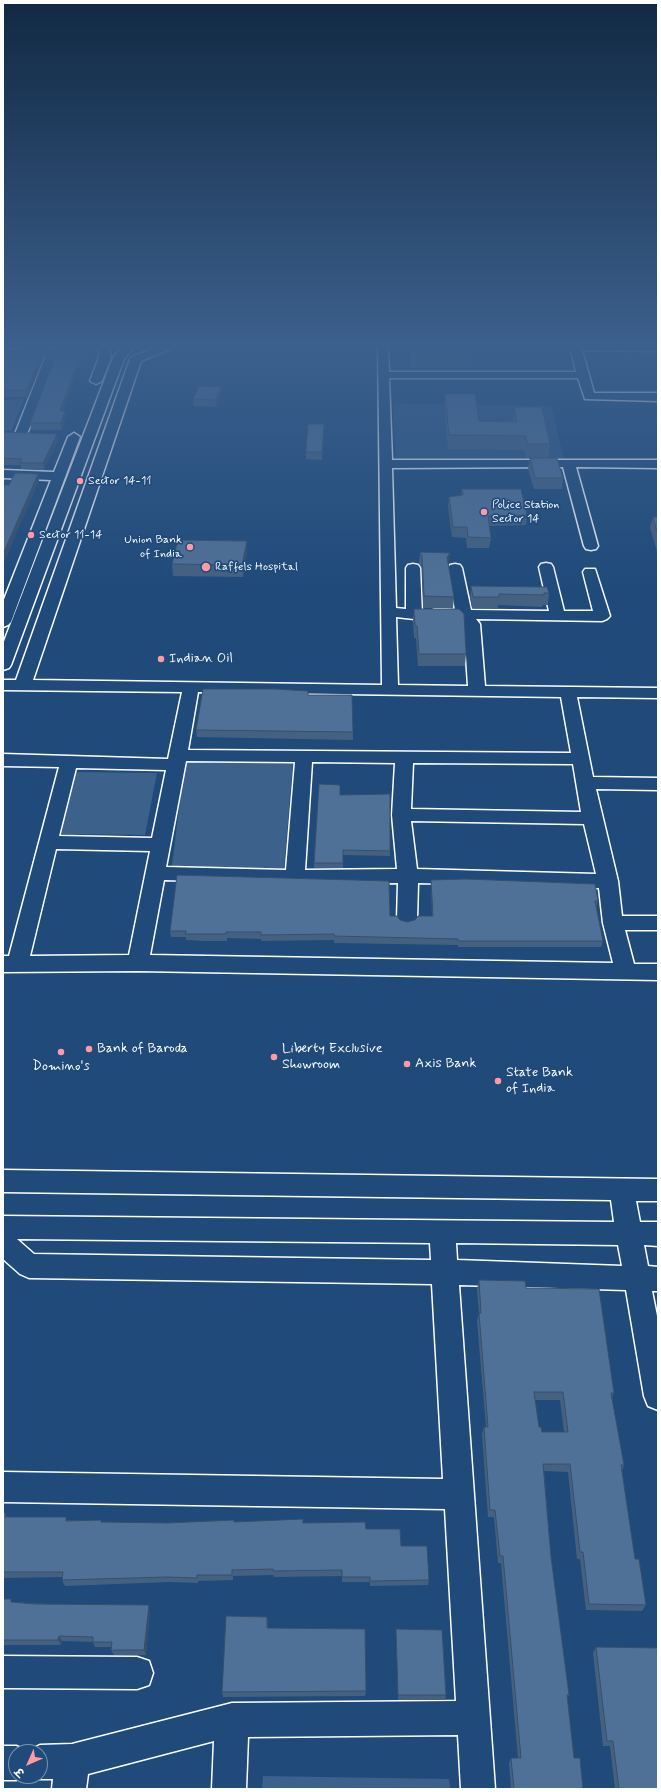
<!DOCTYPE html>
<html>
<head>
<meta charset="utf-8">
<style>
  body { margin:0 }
  #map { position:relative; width:661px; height:1792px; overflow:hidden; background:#1f4a7a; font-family:Mynerve,"Playpen Sans Deva",sans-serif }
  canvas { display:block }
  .frame { position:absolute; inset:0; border:4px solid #fff; pointer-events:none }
  .north { position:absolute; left:8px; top:1744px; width:40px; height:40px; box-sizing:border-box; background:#1f4a7a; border:1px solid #7992af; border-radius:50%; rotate:225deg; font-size:11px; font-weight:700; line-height:16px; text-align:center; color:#fff }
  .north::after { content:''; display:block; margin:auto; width:14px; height:18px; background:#ff9aa2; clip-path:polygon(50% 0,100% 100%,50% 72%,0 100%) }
</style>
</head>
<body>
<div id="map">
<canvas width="661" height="1792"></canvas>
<div class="frame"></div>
<div class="north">उ</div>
</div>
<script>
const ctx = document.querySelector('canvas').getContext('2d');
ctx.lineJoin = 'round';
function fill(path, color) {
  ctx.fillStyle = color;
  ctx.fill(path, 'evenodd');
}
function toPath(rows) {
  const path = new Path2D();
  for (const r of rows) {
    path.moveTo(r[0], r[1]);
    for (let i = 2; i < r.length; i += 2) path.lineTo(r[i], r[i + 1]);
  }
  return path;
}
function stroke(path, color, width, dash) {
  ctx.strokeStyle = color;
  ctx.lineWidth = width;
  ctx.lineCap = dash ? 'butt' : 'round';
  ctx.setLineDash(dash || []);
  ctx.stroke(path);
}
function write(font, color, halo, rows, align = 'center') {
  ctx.font = font + ' Mynerve,sans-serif';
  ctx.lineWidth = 3.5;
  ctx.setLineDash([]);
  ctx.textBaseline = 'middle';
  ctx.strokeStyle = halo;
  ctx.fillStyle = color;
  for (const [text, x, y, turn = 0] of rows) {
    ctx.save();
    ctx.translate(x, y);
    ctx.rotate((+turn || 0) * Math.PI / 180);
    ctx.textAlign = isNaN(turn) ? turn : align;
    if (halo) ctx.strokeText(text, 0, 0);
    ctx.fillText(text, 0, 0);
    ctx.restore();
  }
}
fill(toPath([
  [393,403,551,406,564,459,396,458]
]), '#2e5683');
fill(toPath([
  [24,399,11,431,3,431,3,400],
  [185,759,293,761,284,869,172,866],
  [76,772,157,773,145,835,60,834],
  [263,1776,449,1779,450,1789,262,1789]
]), '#3c618b');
const minor = toPath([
  [99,346,109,346,111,357,102,381,96,384,90,381,99,357,99,346],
  [123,346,131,346,133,348,124,359,11,665,9,668,3,670,3,644,113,358,123,346],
  [159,346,173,346,172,348,141,361,33,680,382,685,378,346,388,346,389,372,576,372,570,346,658,346,658,351,582,350,594,393,658,393,658,401,585,399,578,378,389,378,392,460,658,460,658,468,576,467,598,546,596,549,591,550,586,549,584,546,563,467,392,468,396,608,406,609,406,568,408,565,413,564,418,565,420,568,422,614,419,617,414,619,396,617,398,685,468,686,464,625,459,619,436,619,431,617,428,614,431,611,436,609,455,610,448,568,450,565,455,564,460,565,462,568,471,610,549,611,539,567,541,564,546,563,551,564,553,567,564,611,593,611,583,572,585,569,595,569,610,616,607,619,602,621,476,619,480,624,485,686,658,688,658,698,577,697,593,777,658,778,658,790,596,789,618,881,622,916,658,916,658,930,625,930,634,964,658,964,658,980,138,971,3,972,3,956,9,956,59,767,3,766,3,754,168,759,182,692,3,690,3,680,16,680,130,359,132,357,159,346],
  [198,692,561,697,571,753,188,750,198,692],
  [186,761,295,762,286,870,166,867,186,761],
  [312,762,395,763,392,815,397,869,305,870,312,762],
  [413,763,573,764,581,812,411,809,413,763],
  [76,768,166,770,152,838,59,836,76,768],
  [411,821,584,824,596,874,417,869,411,821],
  [56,849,150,851,129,955,30,956,56,849],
  [164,880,295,884,398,883,397,920,400,925,407,927,414,925,417,920,418,883,599,888,603,923,613,963,150,955,164,880],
  [53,349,59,352,27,434,21,438,17,437,15,434,46,355,3,356,3,350,53,349],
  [74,433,80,437,11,622,8,625,3,627,3,602,51,480,3,478,3,470,54,472,68,437,74,433],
  [3,1170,658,1179,658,1201,636,1201,640,1222,658,1222,658,1246,644,1245,648,1266,658,1267,658,1291,652,1291,658,1321,658,1410,648,1406,644,1396,626,1290,459,1285,495,1789,461,1789,458,1735,248,1737,246,1789,212,1789,214,1741,88,1774,86,1789,52,1789,53,1779,40,1779,33,1776,40,1776,40,1752,16,1752,16,1776,26,1776,16,1780,3,1780,3,1746,16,1746,28,1751,40,1745,72,1744,232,1703,456,1701,445,1509,3,1502,3,1472,443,1479,432,1284,29,1278,20,1274,3,1259,3,1216,614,1222,611,1200,3,1192,3,1170],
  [17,1239,430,1243,431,1260,34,1254,17,1239],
  [456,1243,618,1245,622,1266,457,1260,456,1243],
  [3,1656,137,1657,149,1661,153,1673,149,1685,137,1689,3,1688,3,1656]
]);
stroke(minor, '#fff', 3);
fill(minor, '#1f4a7a');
fill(toPath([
  [3,346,48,346,48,348,3,348],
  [410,347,472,361,472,368,410,368],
  [3,351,44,357,28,397,3,397],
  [81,351,82,357,63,411,65,411,66,417,62,430,31,430,30,423],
  [221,394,216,407,193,406,193,399],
  [445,394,479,421,513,421,514,407,550,444,548,458,563,478,562,489,534,489,528,469,530,458,526,458,524,450,448,449,444,407],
  [324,424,324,431,322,460,306,459,306,452],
  [3,432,58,440,44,470,21,469,21,465,3,465],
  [462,489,527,515,526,525,489,526,491,538,489,548,467,548,466,538,452,537,448,507,449,497,461,495],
  [653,517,658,517,658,551,657,551,650,528],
  [420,552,454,597,453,608,423,608,422,568,419,563],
  [247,553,243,577,173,576,172,564],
  [471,586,549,593,548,605,543,605,542,607,498,605,498,609,472,608,470,598],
  [414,609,466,654,465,666,418,666,416,638,414,638,413,620],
  [308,691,308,695,352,695,353,740,197,737,196,730],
  [340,795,390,851,390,856,343,855,343,868,314,868,314,863],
  [431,880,598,901,596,908,603,941,601,947,458,947,458,945,334,943,334,940,261,941,261,939,227,938,227,941,204,941,186,940,186,937,171,937,170,931,390,916,400,920,407,922,432,916,431,887],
  [479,1280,526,1288,614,1393,612,1397,624,1465,622,1471,635,1559,646,1605,642,1611,586,1610,580,1559,577,1559,568,1472,544,1471,551,1557,569,1695,567,1698,574,1758,583,1789,511,1789,509,1763,511,1758,518,1758,501,1563,498,1563,494,1517,488,1517,482,1434,484,1427,486,1427,477,1321,479,1313,477,1289],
  [535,1400,560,1400,564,1432,542,1432,539,1427],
  [3,1513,8,1517,102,1522,167,1523,234,1522,303,1523,366,1529,401,1546,429,1580,428,1585,370,1586,370,1582,342,1582,342,1576,274,1577,273,1575,233,1576,233,1580,198,1581,198,1583,169,1582,65,1586,62,1580,62,1577,3,1578],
  [3,1599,13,1602,150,1610,146,1655,114,1655,111,1650,112,1647,95,1647,93,1642,62,1641,61,1645,3,1645,3,1647],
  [267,1617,268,1628,366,1691,365,1696,223,1697,222,1692],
  [396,1629,446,1695,445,1700,398,1700,396,1634],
  [596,1647,658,1789,615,1789,610,1746,603,1746,593,1653]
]), '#456182');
fill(toPath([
  [43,350,44,357,28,397,27,390],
  [81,351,82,357,61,417,60,411],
  [221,387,221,394,216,407,215,400],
  [65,411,66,417,62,430,61,423],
  [324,424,324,431,322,460,322,452],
  [57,434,58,440,44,470,43,463],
  [38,474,39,481,3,565,3,554],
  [247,541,247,553,243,577,242,565],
  [450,553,449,564,447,557],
  [149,1605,150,1610,146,1655,144,1650],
  [59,1636,62,1641,61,1645,58,1640]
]), '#384f6a');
const building = toPath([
  [410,347,471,348,472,361,411,361,410,347],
  [43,350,27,390,3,390,3,351,43,350],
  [58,351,81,351,60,411,65,411,61,423,30,423,58,351],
  [199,386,221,387,215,400,193,399,199,386],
  [445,394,475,394,479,421,517,422,514,407,542,407,550,444,528,444,525,436,449,435,445,394],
  [308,424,324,424,322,452,306,452,308,424],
  [3,432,57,434,43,463,20,463,22,459,3,458,3,432],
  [530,458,557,458,563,478,535,478,530,458],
  [15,473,38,474,3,554,3,485,9,485,15,473],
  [462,489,521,489,527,515,488,516,491,538,468,537,467,527,453,527,449,497,463,495,462,489],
  [653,517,658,517,658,536,653,517],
  [178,540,247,541,242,565,172,564,178,540],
  [420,552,450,553,447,557,454,597,424,596,422,556,420,552],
  [471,586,547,587,549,593,544,593,544,595,499,594,499,597,473,597,471,586],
  [414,609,459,609,464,614,466,654,419,654,417,626,415,626,414,609],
  [203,689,275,689,308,691,308,695,352,695,353,732,196,730,203,689],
  [319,784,340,785,340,795,390,794,390,851,343,850,343,863,314,863,319,784],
  [177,875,389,881,390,916,397,916,400,920,407,922,415,920,418,916,433,916,431,880,466,879,595,884,598,901,595,901,603,941,458,941,458,939,334,936,334,934,261,935,261,932,226,932,226,934,185,934,186,931,170,931,177,875],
  [479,1280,525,1281,526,1288,599,1289,614,1393,611,1393,624,1465,621,1465,635,1559,639,1559,646,1605,589,1604,583,1552,580,1552,570,1464,543,1464,551,1557,569,1695,567,1695,574,1758,580,1758,583,1789,514,1789,511,1758,521,1758,503,1556,500,1556,495,1510,490,1510,484,1427,488,1427,479,1313,481,1313,479,1280],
  [534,1392,563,1392,568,1432,542,1432,541,1427,539,1427,534,1392],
  [3,1513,6,1513,5,1517,66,1517,66,1521,101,1520,101,1522,167,1523,234,1520,234,1522,303,1519,303,1523,365,1522,366,1529,400,1529,401,1546,427,1546,429,1580,370,1581,370,1577,342,1577,342,1570,273,1571,273,1569,232,1570,232,1575,197,1575,197,1578,167,1577,62,1580,63,1572,3,1572,3,1513],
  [3,1599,11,1599,11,1602,34,1604,149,1605,144,1650,111,1650,112,1642,93,1642,93,1637,59,1636,58,1640,3,1640,3,1599],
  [226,1616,267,1617,267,1628,365,1629,366,1691,222,1692,226,1616],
  [396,1629,442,1630,446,1695,398,1695,396,1629],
  [596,1647,658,1648,658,1789,619,1789,613,1741,607,1741,596,1647]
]);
fill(building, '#507197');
stroke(building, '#384f6a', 1);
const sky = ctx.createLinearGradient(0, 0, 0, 597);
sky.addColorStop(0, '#112943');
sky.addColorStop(0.58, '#3c608d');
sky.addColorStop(1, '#3c608d00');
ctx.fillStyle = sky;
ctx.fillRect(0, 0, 661, 597);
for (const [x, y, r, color] of [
  [80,481,4,"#ff9aa2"],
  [484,512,4,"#ff9aa2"],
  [31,535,4,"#ff9aa2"],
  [190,547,4,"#ff9aa2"],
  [206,567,5,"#ff9aa2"],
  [161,659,4,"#ff9aa2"],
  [89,1049,4,"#ff9aa2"],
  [61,1052,4,"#ff9aa2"],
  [274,1057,4,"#ff9aa2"],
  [407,1064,4,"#ff9aa2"],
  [498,1081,4,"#ff9aa2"]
]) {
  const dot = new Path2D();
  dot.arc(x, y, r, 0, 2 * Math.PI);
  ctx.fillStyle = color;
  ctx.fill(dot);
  stroke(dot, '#1f4a7a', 1.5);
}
write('12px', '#fff', '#1f4a7a', [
  ["Sector 14-11",88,481],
  ["Police Station",492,505],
  ["Sector 14",492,519],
  ["Sector 11-14",39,535],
  ["Union Bank",182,540,"right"],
  ["of India",182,554,"right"],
  ["Raffels Hospital",215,567]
], 'left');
write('14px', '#fff', '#1f4a7a', [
  ["Indian Oil",169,659],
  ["Bank of Baroda",97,1049],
  ["Liberty Exclusive",282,1049],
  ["Showroom",282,1065],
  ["Axis Bank",415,1064],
  ["Domino's",61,1067,"center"],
  ["State Bank",506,1073],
  ["of India",506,1089]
], 'left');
</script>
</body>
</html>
